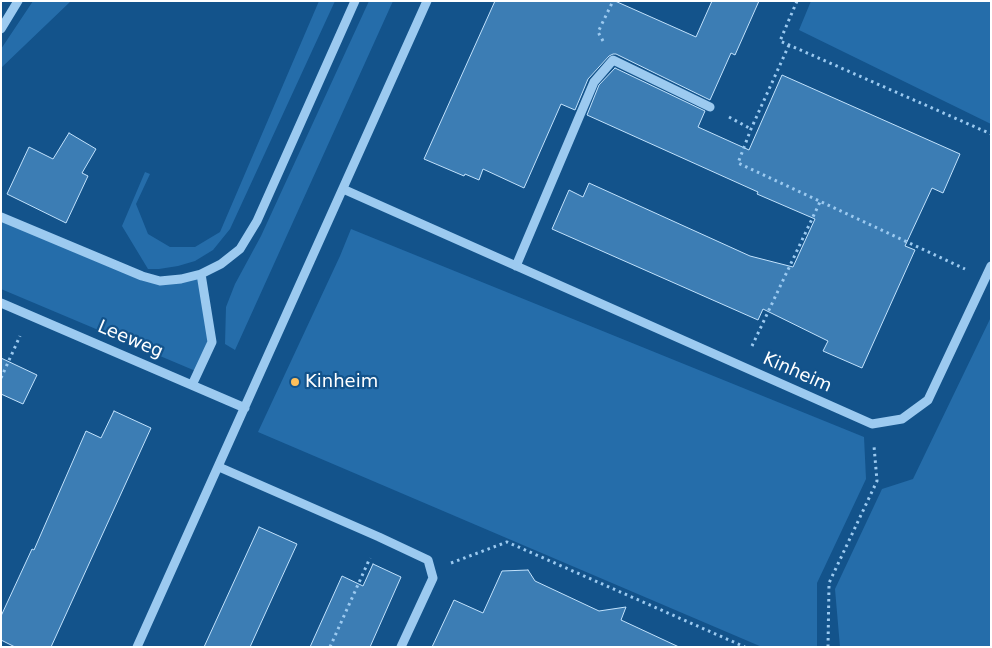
<!DOCTYPE html>
<html>
<head>
<meta charset="utf-8">
<style>
  body { margin:0 }
  #map { position:relative; width:992px; height:648px; overflow:hidden; background:#13538b; font-family:"DejaVu Sans",sans-serif }
  canvas { display:block }
  .frame { position:absolute; inset:0; border:2px solid #fff; pointer-events:none }
</style>
</head>
<body>
<div id="map">
<canvas width="992" height="648"></canvas>
<div class="frame"></div>
</div>
<script>
const ctx = document.querySelector('canvas').getContext('2d');
ctx.lineJoin = 'round';
function fill(path, color) {
  ctx.fillStyle = color;
  ctx.fill(path, 'evenodd');
}
function toPath(rows) {
  const path = new Path2D();
  for (const r of rows) {
    path.moveTo(r[0], r[1]);
    for (let i = 2; i < r.length; i += 2) path.lineTo(r[i], r[i + 1]);
  }
  return path;
}
function stroke(path, color, width, dash) {
  ctx.strokeStyle = color;
  ctx.lineWidth = width;
  ctx.lineCap = dash ? 'butt' : 'round';
  ctx.setLineDash(dash || []);
  ctx.stroke(path);
}
function write(font, color, halo, rows, align = 'center') {
  ctx.font = font + ' "DejaVu Sans",sans-serif';
  ctx.lineWidth = 4.5;
  ctx.setLineDash([]);
  ctx.textBaseline = 'middle';
  ctx.strokeStyle = halo;
  ctx.fillStyle = color;
  for (const [text, x, y, turn = 0] of rows) {
    ctx.save();
    ctx.translate(x, y);
    ctx.rotate((+turn || 0) * Math.PI / 180);
    ctx.textAlign = isNaN(turn) ? turn : align;
    if (halo) ctx.strokeText(text, 0, 0);
    ctx.fillText(text, 0, 0);
    ctx.restore();
  }
}
fill(toPath([
  [33,1,71,1,1,68,1,49],
  [319,1,335,1,230,229,213,250,195,261,178,266,159,269,148,269,122,226,145,172,150,174,136,204,148,234,170,247,195,247,220,232],
  [369,1,393,1,235,350,225,344,226,307,235,284,261,236],
  [811,1,991,1,991,124,799,30],
  [1,217,160,281,201,274,212,342,198,372,1,289],
  [351,229,864,437,866,479,817,583,817,647,762,647,258,432,340,256],
  [991,317,991,647,840,647,835,589,882,489,913,479]
]), '#256daa');
const building = toPath([
  [495,1,615,1,696,37,712,1,759,1,735,55,731,53,710,100,616,54,613,54,609,56,588,79,575,110,561,104,524,188,483,169,479,180,465,174,464,176,424,159,495,1],
  [615,68,705,111,698,127,749,150,782,75,960,154,943,193,932,188,905,246,915,250,862,368,823,351,828,341,763,309,758,320,552,229,569,190,583,197,589,183,750,256,793,267,815,219,757,194,758,192,587,115,599,85,615,68],
  [69,133,96,149,82,173,88,176,66,223,7,194,29,147,53,159,69,133],
  [1,358,37,375,23,404,1,394,1,358],
  [114,411,151,428,51,647,15,647,1,640,1,616,32,549,34,550,86,431,101,438,114,411],
  [259,527,297,544,270,603,250,647,204,647,259,527],
  [373,564,401,577,370,647,310,647,342,576,363,586,373,564],
  [528,570,535,581,599,611,626,607,621,620,679,647,432,647,454,600,483,613,502,571,528,570]
]);
fill(building, '#3c7db4');
stroke(building, '#c2e2fc', 1);
stroke(toPath([
  [797,1,780,41,991,134],
  [603,41,598,32,613,1],
  [789,45,751,129,738,163,965,269],
  [729,117,751,129],
  [752,346,820,202],
  [1,378,20,336],
  [451,563,507,542,745,647],
  [330,647,370,558],
  [828,647,829,583,877,481,874,446]
]), '#9ccaf0', 3, [2.5, 4]);
stroke(toPath([
  [1,29,18,1],
  [343,189,872,424,902,419,928,400,991,266],
  [1,217,142,276,160,281,181,279,201,274,221,264,240,249,257,221,355,1],
  [516,266,594,82,613,60,710,107],
  [1,303,245,408],
  [192,385,212,342,201,274],
  [219,467,379,537,428,560,433,578,401,647],
  [137,647,427,1]
]), '#9ccaf0', 9);
for (const [x, y, r, color] of [
  [295,382,5,"#ffc05b"]
]) {
  const dot = new Path2D();
  dot.arc(x, y, r, 0, 2 * Math.PI);
  ctx.fillStyle = color;
  ctx.fill(dot);
  stroke(dot, '#13538b', 2);
}
write('18px', '#fff', '#13538b', [
  ["Leeweg",130,340,23],
  ["Kinheim",797,373,24]
]);
write('18px', '#fff', '#13538b', [
  ["Kinheim",305,382]
], 'left');
</script>
</body>
</html>
